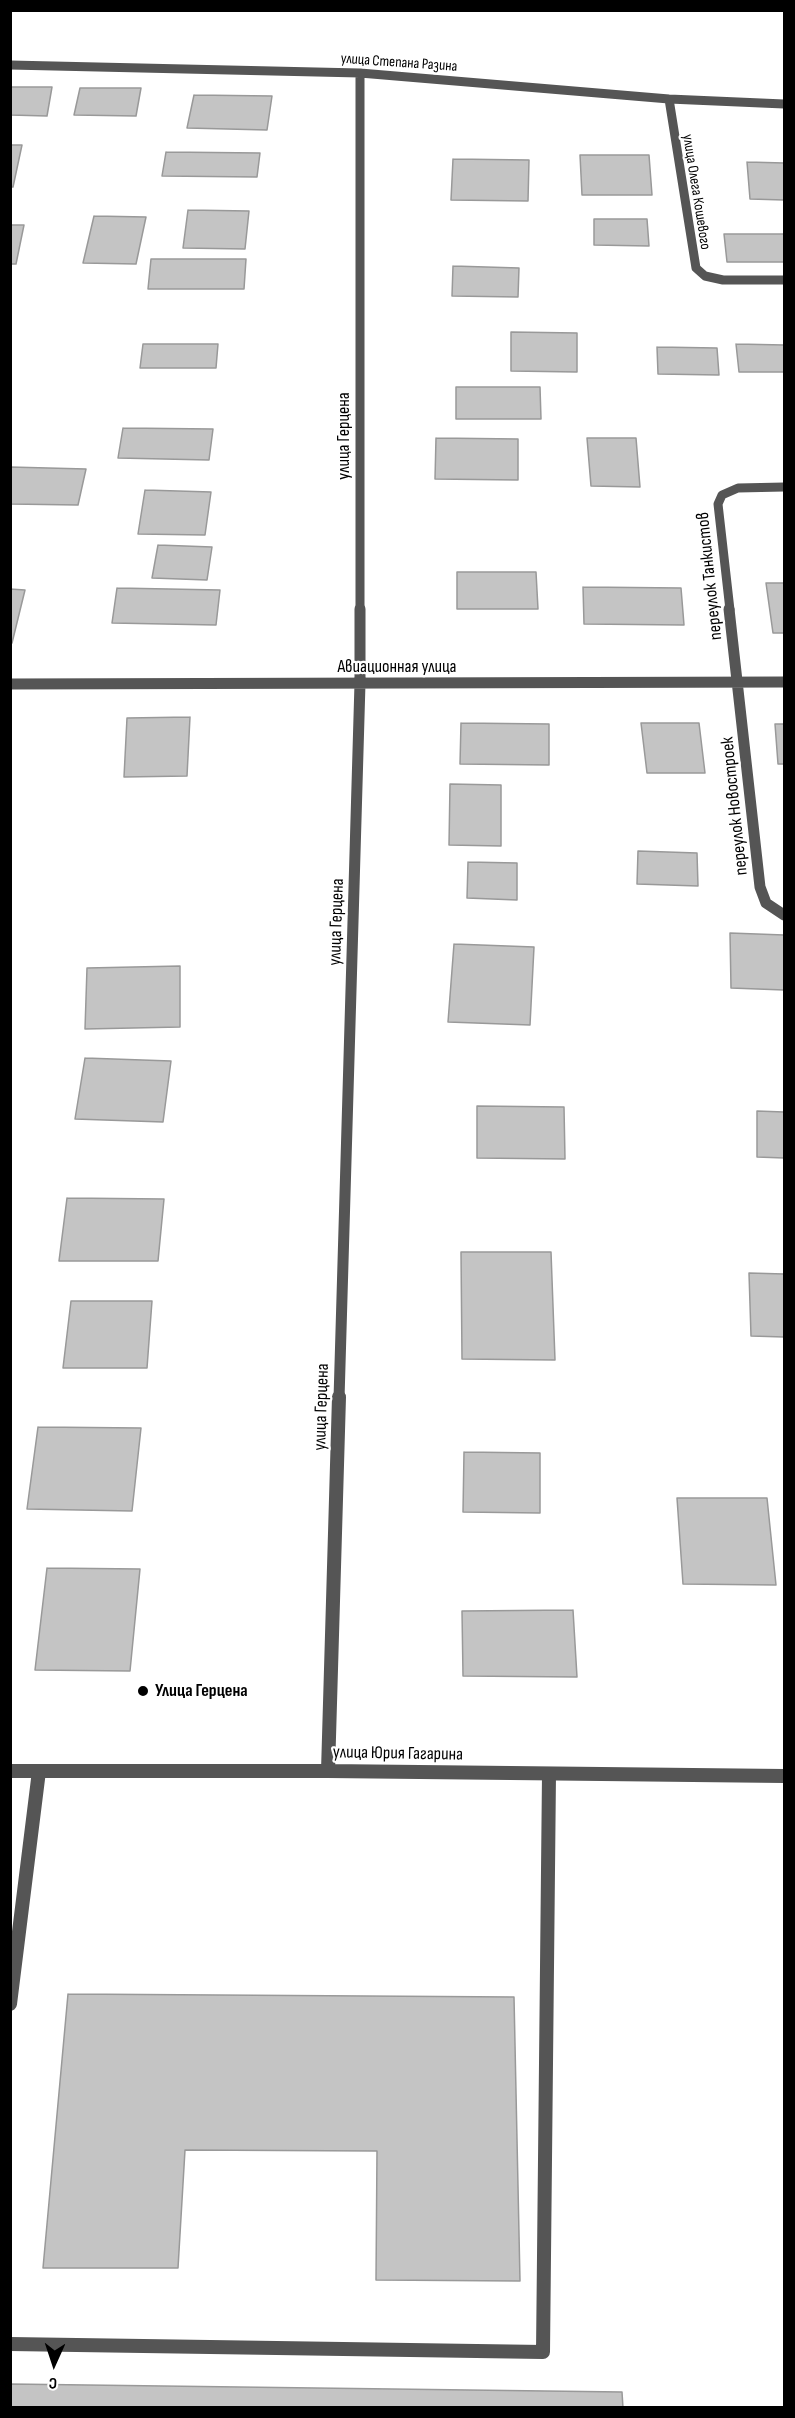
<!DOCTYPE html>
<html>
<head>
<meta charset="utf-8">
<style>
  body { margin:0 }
  #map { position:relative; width:795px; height:2418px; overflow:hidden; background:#fff; font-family:"Sofia Sans Condensed",sans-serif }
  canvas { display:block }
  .frame { position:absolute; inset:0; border:12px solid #000; pointer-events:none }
  .north { position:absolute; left:24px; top:2334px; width:60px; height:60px; -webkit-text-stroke:4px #fff; paint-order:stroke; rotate:183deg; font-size:16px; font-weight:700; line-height:24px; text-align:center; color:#000 }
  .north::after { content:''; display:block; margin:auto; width:21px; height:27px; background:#000; clip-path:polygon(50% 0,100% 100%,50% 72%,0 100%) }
</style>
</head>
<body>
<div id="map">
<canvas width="795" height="2418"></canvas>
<div class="frame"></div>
<div class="north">С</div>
</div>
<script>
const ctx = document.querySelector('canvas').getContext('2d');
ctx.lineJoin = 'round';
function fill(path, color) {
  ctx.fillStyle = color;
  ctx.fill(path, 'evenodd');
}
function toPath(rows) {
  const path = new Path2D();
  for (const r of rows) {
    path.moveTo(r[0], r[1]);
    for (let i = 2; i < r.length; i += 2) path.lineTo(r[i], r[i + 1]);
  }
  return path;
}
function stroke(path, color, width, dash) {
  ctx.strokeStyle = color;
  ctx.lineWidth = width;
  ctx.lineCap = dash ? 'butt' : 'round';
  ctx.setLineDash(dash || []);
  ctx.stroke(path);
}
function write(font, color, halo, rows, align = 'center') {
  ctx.font = font + ' "Sofia Sans Condensed",sans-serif';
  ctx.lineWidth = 4.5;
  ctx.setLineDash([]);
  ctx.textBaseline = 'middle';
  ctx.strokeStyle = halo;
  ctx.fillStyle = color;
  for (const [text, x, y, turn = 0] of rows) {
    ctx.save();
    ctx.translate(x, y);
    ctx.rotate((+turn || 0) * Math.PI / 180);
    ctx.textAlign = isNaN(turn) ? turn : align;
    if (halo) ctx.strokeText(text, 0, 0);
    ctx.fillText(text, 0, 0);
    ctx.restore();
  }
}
const building = toPath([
  [10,87,52,87,47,116,10,115,10,87],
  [80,88,141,88,136,116,74,115,80,88],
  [194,95,272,96,267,130,187,128,194,95],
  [10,145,22,145,13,187,10,187,10,145],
  [166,152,260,153,257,177,162,176,166,152],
  [580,155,649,155,652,195,582,195,580,155],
  [453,159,529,160,528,201,451,200,453,159],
  [747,162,784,163,784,200,750,199,747,162],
  [188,210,249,211,245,249,183,248,188,210],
  [94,216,146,217,136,264,83,263,94,216],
  [594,219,647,219,649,246,594,245,594,219],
  [10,225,24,225,16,264,10,264,10,225],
  [724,234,784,234,784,262,727,262,724,234],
  [151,259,246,259,244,289,148,289,151,259],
  [453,266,519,268,518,297,452,296,453,266],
  [511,332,577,333,577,372,511,371,511,332],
  [143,344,218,344,216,368,140,368,143,344],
  [736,344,784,345,784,372,739,372,736,344],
  [657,347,717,348,719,375,658,374,657,347],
  [456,387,540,387,541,419,456,419,456,387],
  [123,428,213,429,209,460,118,458,123,428],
  [436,438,518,439,518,480,435,479,436,438],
  [587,438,636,438,640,487,591,486,587,438],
  [10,467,86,469,78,505,10,504,10,467],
  [145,490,211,492,205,535,138,534,145,490],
  [158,545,212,547,207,580,152,578,158,545],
  [457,572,536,572,538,609,457,609,457,572],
  [766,583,784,583,784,633,773,633,766,583],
  [583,587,681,588,684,625,584,624,583,587],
  [117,588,220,590,216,625,112,623,117,588],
  [10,589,25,590,12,643,10,643,10,589],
  [190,717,187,776,124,777,127,718,190,717],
  [461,723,549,724,549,765,460,764,461,723],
  [641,723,699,723,705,773,647,773,641,723],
  [775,724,784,724,784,764,778,764,775,724],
  [450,784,501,785,501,846,449,845,450,784],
  [638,851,697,853,698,886,637,884,638,851],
  [468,862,517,863,517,900,467,898,468,862],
  [730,933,784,935,784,990,731,988,730,933],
  [454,944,534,947,530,1025,448,1022,454,944],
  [180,966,180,1027,85,1029,87,968,180,966],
  [85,1058,171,1061,163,1122,75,1119,85,1058],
  [477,1106,564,1107,565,1159,477,1158,477,1106],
  [757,1111,784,1112,784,1158,757,1157,757,1111],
  [67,1198,164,1199,158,1261,59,1261,67,1198],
  [461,1252,551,1252,555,1360,462,1359,461,1252],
  [749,1273,784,1274,784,1337,751,1336,749,1273],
  [71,1301,152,1301,147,1368,63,1368,71,1301],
  [38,1427,141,1428,132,1511,27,1509,38,1427],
  [464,1452,540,1453,540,1513,463,1512,464,1452],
  [677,1498,767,1498,776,1585,683,1584,677,1498],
  [47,1568,140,1569,130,1671,35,1670,47,1568],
  [573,1610,577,1677,463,1676,462,1611,573,1610],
  [68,1994,514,1997,520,2281,376,2280,377,2151,185,2150,178,2268,43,2268,68,1994],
  [10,2384,622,2392,623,2408,10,2408,10,2384]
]);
fill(building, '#c4c4c4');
stroke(building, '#999', 1.5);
stroke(toPath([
  [10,2004,39,1771],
  [10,2344,543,2352,549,1774]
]), '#555', 14);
stroke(toPath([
  [10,65,360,73,669,99,784,104],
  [360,73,360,610],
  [669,99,696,268,705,276,723,280,784,280],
  [730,610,718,504,722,495,738,488,784,487]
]), '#555', 9);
stroke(toPath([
  [729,609,760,887,766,903,784,915],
  [10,684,784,682],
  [339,1399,360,683,360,609]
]), '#555', 11);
stroke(toPath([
  [10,1771,328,1771,784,1776],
  [328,1771,339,1397]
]), '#555', 14);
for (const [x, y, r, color] of [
  [143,1691,6,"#000"]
]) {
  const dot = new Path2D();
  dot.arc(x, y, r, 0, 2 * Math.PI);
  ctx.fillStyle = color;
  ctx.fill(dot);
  stroke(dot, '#fff', 2);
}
write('15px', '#000', '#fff', [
  ["улица Степана Разина",399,63,4],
  ["улица Олега Кошевого",696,192,81]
]);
write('18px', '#000', '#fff', [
  ["улица Герцена",344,436,-90],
  ["переулок Танкистов",710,576,-96],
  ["Авиационная улица",397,667],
  ["переулок Новостроек",735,806,-96],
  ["улица Герцена",337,922,-88],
  ["улица Герцена",322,1407,-88],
  ["улица Юрия Гагарина",398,1754,1]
]);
write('bold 18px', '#000', '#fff', [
  ["Улица Герцена",155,1691]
], 'left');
</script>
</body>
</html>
